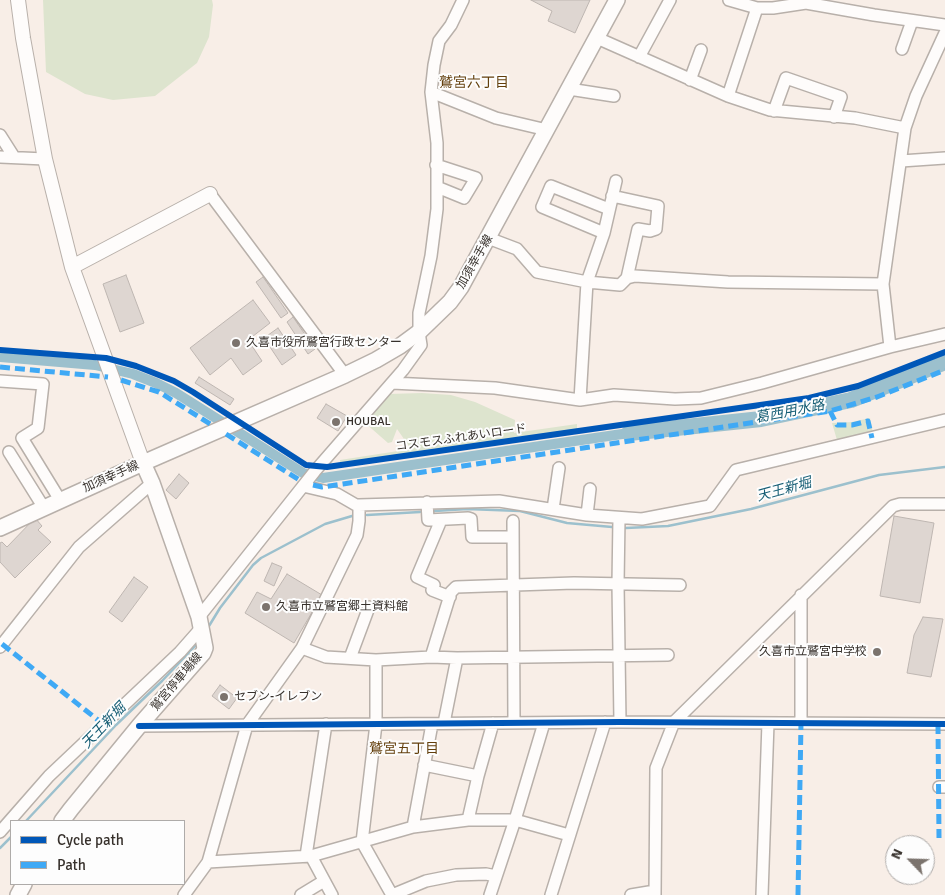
<!DOCTYPE html>
<html>
<head>
<meta charset="utf-8">
<style>
  body { margin:0 }
  #map { position:relative; width:945px; height:895px; overflow:hidden; background:#f8eee7; font-family:Signika,sans-serif }
  canvas { display:block }
  .legend { position:absolute; left:10px; top:820px; width:175px; height:65px; box-sizing:border-box; background:#fdfdfd; border:1px solid #aeaba9; margin:0; padding:6px 9px; list-style:none; font-size:15px; color:#37312c }
  .legend li { display:flex; align-items:center; gap:10px; height:25px }
  .legend b { width:25px; border:1px solid #aeaba9 }
  .north { position:absolute; left:885px; top:835px; width:50px; height:50px; box-sizing:border-box; background:#fdfdfd; border:1px solid #aeaba9; border-radius:50%; rotate:294deg; font-size:14px; font-weight:700; line-height:20px; text-align:center; color:#37312c }
  .north::after { content:''; display:block; margin:auto; width:18px; height:22px; background:#7b736d; clip-path:polygon(50% 0,100% 100%,50% 72%,0 100%) }
</style>
</head>
<body>
<div id="map">
<canvas width="945" height="895"></canvas>
<ul class="legend">
<li><b style="height:6px;background:#0057b8"></b>Cycle path</li>
<li><b style="height:6px;background:#3fa9f5"></b>Path</li>
</ul>
<div class="north">N</div>
</div>
<script>
const ctx = document.querySelector('canvas').getContext('2d');
ctx.lineJoin = 'round';
function fill(path, color) {
  ctx.fillStyle = color;
  ctx.fill(path, 'evenodd');
}
function toPath(rows) {
  const path = new Path2D();
  for (const r of rows) {
    path.moveTo(r[0], r[1]);
    for (let i = 2; i < r.length; i += 2) path.lineTo(r[i], r[i + 1]);
  }
  return path;
}
function stroke(path, color, width, dash) {
  ctx.strokeStyle = color;
  ctx.lineWidth = width;
  ctx.lineCap = dash ? 'butt' : 'round';
  ctx.setLineDash(dash || []);
  ctx.stroke(path);
}
function write(font, color, halo, rows, align = 'center') {
  ctx.font = font + ' Signika,"Noto Sans JP",sans-serif';
  ctx.lineWidth = 4;
  ctx.setLineDash([]);
  ctx.textBaseline = 'middle';
  ctx.strokeStyle = halo;
  ctx.fillStyle = color;
  for (const [text, x, y, turn = 0] of rows) {
    ctx.save();
    ctx.translate(x, y);
    ctx.rotate((+turn || 0) * Math.PI / 180);
    ctx.textAlign = isNaN(turn) ? turn : align;
    if (halo) ctx.strokeText(text, 0, 0);
    ctx.fillText(text, 0, 0);
    ctx.restore();
  }
}
fill(toPath([
  [43,0,212,0,213,5,209,37,197,63,155,96,113,100,85,94,46,72],
  [422,393,451,395,475,402,515,420,514,433,577,424,577,429,340,463,340,460,411,449,397,429,392,442,388,443,364,422,388,394],
  [870,418,873,433,839,441,837,440,832,423,852,422]
]), '#dde4ce');
stroke(toPath([
  [435,511,467,509,520,511,567,523,612,527],
  [367,515,420,512],
  [626,528,668,526,751,509,879,475,945,467],
  [209,626,220,608,253,565,261,558,325,524,352,516],
  [26,821,116,725,162,681,197,644],
  [0,848,11,837]
]), '#9cc0cd', 2.5);
stroke(toPath([
  [0,357,95,365,133,374,156,383,176,393,303,473,323,478,629,433]
]), '#9cc0cd', 10);
stroke(toPath([
  [629,433,761,419,851,400,945,362]
]), '#9cc0cd', 16);
const building = toPath([
  [531,0,590,0,575,33,548,21,552,11,531,0],
  [126,275,144,323,120,332,103,284,126,275],
  [263,277,288,313,281,318,256,282,263,277],
  [253,300,270,323,248,340,262,361,243,375,231,358,210,375,190,348,253,300],
  [293,317,315,349,308,354,287,322,293,317],
  [278,328,296,355,282,365,264,338,278,328],
  [199,377,234,399,230,405,195,383,199,377],
  [326,404,347,416,338,431,317,418,326,404],
  [179,474,189,483,176,499,166,490,179,474],
  [894,516,934,523,920,603,880,596,894,516],
  [35,518,42,526,38,530,51,542,15,578,0,562,0,543,2,542,7,547,35,518],
  [272,563,282,567,274,586,264,581,272,563],
  [287,574,322,595,294,643,245,613,257,592,271,599,287,574],
  [134,577,148,587,122,622,109,612,134,577],
  [923,617,943,619,931,677,907,673,914,635,923,617],
  [220,685,237,698,229,709,212,696,220,685]
]);
fill(building, '#ded6d1');
stroke(building, '#beb6b1', 1);
const minor = toPath([
  [729,0,757,8,773,8,806,3,874,15,945,25],
  [597,38,728,96,770,110,855,118,905,128],
  [902,49,912,21],
  [639,57,670,0],
  [690,80,701,50],
  [569,89,614,96],
  [431,92,496,118,547,130],
  [728,96,757,8],
  [774,111,786,78,841,97,834,117],
  [0,135,14,157],
  [0,157,45,159],
  [901,161,945,158],
  [436,165,476,178,464,198,437,187],
  [210,194,345,375],
  [612,196,658,206,656,229,650,231,638,229,627,278],
  [604,233,542,207,551,186,609,209],
  [488,238,517,249,537,272,587,282,620,285,627,278,635,276,728,282,883,284],
  [890,347,883,284,905,128,916,96,945,33],
  [0,381,43,384,38,428,22,438,60,500],
  [392,383,495,388,580,400,614,395,675,399,701,398,762,383,890,347,945,334],
  [580,400,587,282,604,233,616,181],
  [9,452,44,508],
  [427,502,428,520,468,518,471,519,472,537,512,537],
  [359,505,499,501,587,515,642,519,710,506,736,470,945,420],
  [553,509,559,468],
  [587,515,590,489],
  [619,518,618,584,620,722],
  [441,520,417,577,434,585,432,590,450,597],
  [513,521,514,723],
  [199,617,315,471,403,370,421,345,419,332,419,313,431,256,437,209,437,143,431,92,434,65,439,41,451,25,463,0],
  [0,647,79,547,152,483],
  [302,648,326,657,376,660,431,657,457,658,668,655],
  [431,657,451,592,456,587,574,583,680,585],
  [350,658,369,607],
  [376,660,376,724,362,842,392,895],
  [444,723,457,658],
  [801,723,801,595],
  [139,726,620,722,945,724],
  [424,765,478,776],
  [939,787,945,787],
  [468,820,478,776,493,723],
  [413,827,432,724],
  [0,832,49,776,180,652,202,627],
  [306,856,326,724],
  [311,856,332,895],
  [208,862,311,856,413,827,468,820,515,820,569,835],
  [184,895,208,862,247,725,302,648,357,535,359,521,359,505,356,505,337,494,303,486],
  [301,895,324,881],
  [392,895,426,881,456,875,486,874,496,876],
  [490,895,515,820,544,723],
  [551,895,605,722],
  [631,895,655,891],
  [655,895,656,768,674,722,893,506,900,504,945,504],
  [762,895,768,723]
]);
const tertiary = toPath([
  [18,0,23,38,45,159,72,267,143,463],
  [72,267,210,194]
]);
const secondary = toPath([
  [0,528,143,463,345,375,376,360,400,346,419,332,450,302,461,287,617,0],
  [62,821,71,809,139,726,203,653,205,648,199,617,152,483,143,463],
  [18,895,24,884]
]);
stroke(minor, '#b8b0aa', 14);
stroke(tertiary, '#b8b0aa', 16);
stroke(secondary, '#b8b0aa', 18);
stroke(minor, '#fefcfb', 11);
stroke(tertiary, '#fefcfb', 14);
stroke(secondary, '#fefcfb', 15);
stroke(toPath([
  [0,367,108,377],
  [121,380,159,392,212,425],
  [830,411,837,425,852,425,868,421,872,438],
  [226,434,301,481],
  [313,485,322,487,343,484,830,411,877,397,945,370],
  [2,644,103,724],
  [938,724,939,838],
  [798,895,801,723]
]), '#3fa9f5', 5, [10, 5]);
stroke(toPath([
  [0,350,106,358,136,366,174,381,193,392,306,465,327,467,809,398,858,386,945,352],
  [139,726,620,722,945,724]
]), '#0057b8', 6);
for (const [x, y, r, color] of [
  [236,343,5,"#7b736d"],
  [336,422,5,"#7b736d"],
  [266,607,5,"#7b736d"],
  [877,652,5,"#7b736d"],
  [224,697,5,"#7b736d"]
]) {
  const dot = new Path2D();
  dot.arc(x, y, r, 0, 2 * Math.PI);
  ctx.fillStyle = color;
  ctx.fill(dot);
  stroke(dot, '#fdfdfd', 2);
}
write('12px', '#37312c', '#fdfdfd', [
  ["加須幸手線",475,262,-60],
  ["コスモスふれあいロード",461,438,-8],
  ["加須幸手線",111,477,-24],
  ["鷲宮停車場線",177,682,-50]
]);
write('12px', '#37312c', '#fdfdfd', [
  ["久喜市役所鷲宮行政センター",246,343],
  ["HOUBAL",346,422],
  ["久喜市立鷲宮郷土資料館",276,607],
  ["久喜市立鷲宮中学校",867,652,"right"],
  ["セブン-イレブン",234,697]
], 'left');
write('14px', '#633f0c', '#fdfdfd', [
  ["鷲宮六丁目",474,83],
  ["鷲宮五丁目",404,749]
]);
write('italic 14px', '#155d74', '#fdfdfd', [
  ["葛西用水路",790,412,-11],
  ["天王新堀",784,490,-15],
  ["天王新堀",104,726,-46]
]);
</script>
</body>
</html>
